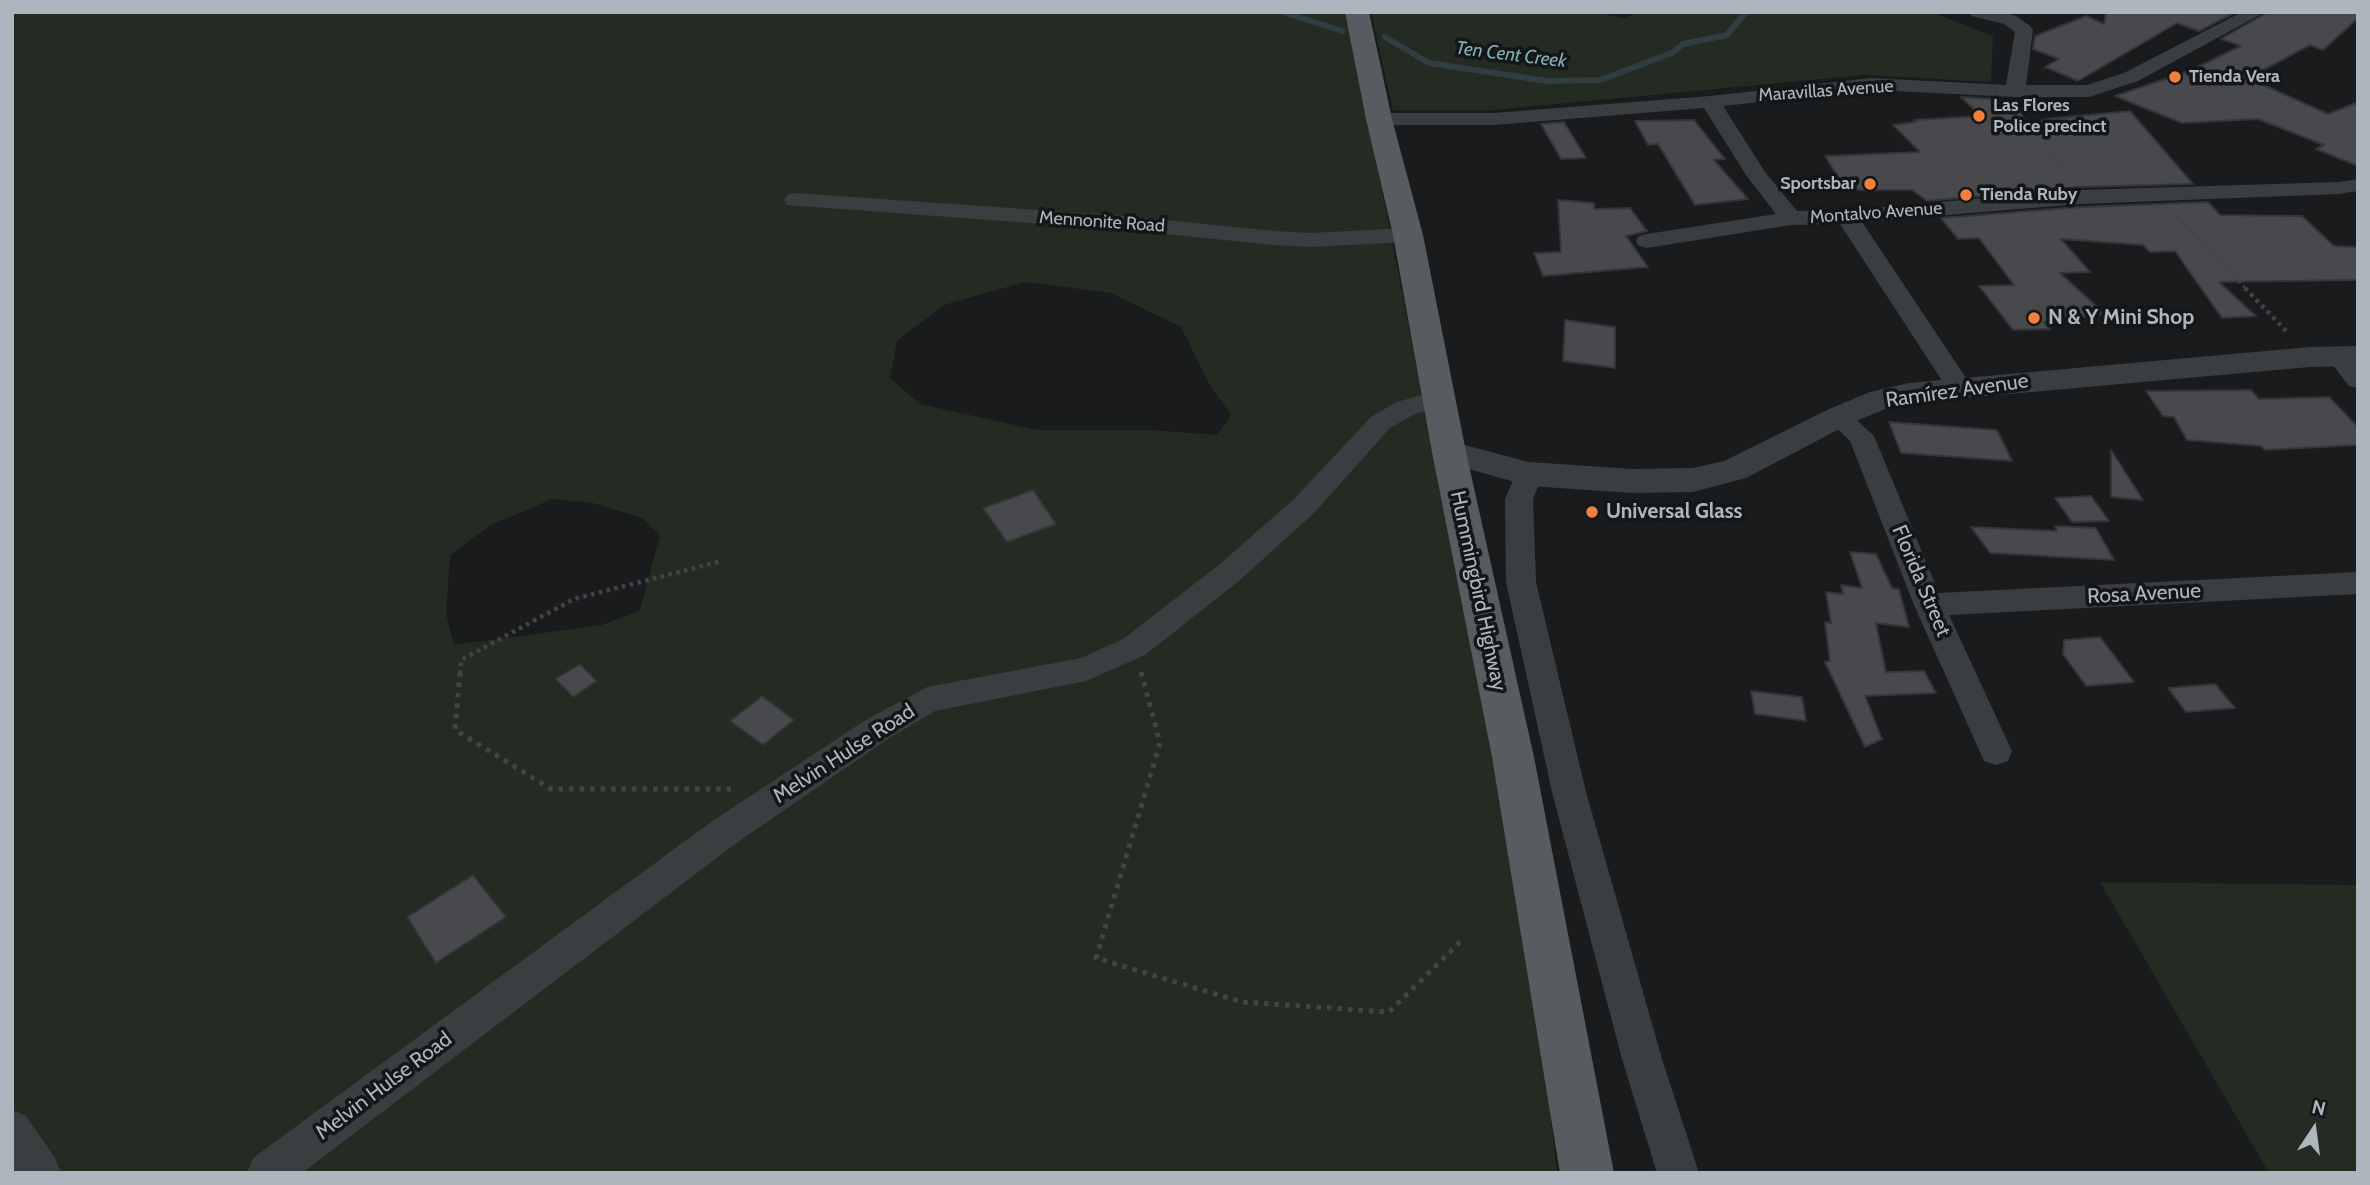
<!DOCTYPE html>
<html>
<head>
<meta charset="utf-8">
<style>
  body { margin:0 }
  #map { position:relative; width:2370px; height:1185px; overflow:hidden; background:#1a1b1c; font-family:Cabin,sans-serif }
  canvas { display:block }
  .frame { position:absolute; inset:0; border:14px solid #adb6bc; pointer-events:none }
  .north { position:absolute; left:2279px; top:1094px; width:70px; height:70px; -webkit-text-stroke:5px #151618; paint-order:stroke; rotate:13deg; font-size:19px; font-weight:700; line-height:28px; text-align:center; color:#adb6bc }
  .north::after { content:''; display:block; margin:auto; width:24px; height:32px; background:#adb6bc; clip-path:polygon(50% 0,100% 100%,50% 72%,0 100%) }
</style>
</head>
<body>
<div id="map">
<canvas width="2370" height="1185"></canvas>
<div class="frame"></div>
<div class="north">N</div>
</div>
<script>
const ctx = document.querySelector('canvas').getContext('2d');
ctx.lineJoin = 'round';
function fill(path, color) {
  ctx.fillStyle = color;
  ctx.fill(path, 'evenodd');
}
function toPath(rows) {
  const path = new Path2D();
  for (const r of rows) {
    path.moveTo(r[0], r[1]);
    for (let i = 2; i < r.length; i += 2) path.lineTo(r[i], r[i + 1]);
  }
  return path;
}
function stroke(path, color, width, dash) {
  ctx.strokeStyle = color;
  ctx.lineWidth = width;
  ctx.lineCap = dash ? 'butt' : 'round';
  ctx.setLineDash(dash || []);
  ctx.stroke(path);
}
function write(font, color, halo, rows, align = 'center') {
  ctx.font = font + ' Cabin,sans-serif';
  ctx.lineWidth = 7;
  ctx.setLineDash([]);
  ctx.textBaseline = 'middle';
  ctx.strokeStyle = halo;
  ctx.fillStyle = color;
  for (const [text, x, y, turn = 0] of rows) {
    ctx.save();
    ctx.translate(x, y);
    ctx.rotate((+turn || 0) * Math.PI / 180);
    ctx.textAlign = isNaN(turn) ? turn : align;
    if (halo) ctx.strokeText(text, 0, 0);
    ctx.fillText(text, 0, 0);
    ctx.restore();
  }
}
fill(toPath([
  [12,12,1347,12,1494,761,1547,1082,1557,1173,12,1173],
  [1025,282,1111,293,1181,327,1208,382,1231,415,1217,435,1152,430,1037,430,920,404,890,378,897,341,944,305],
  [552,499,593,503,642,518,660,535,640,610,602,625,454,645,446,614,450,556,489,526],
  [1371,12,1593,12,1624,18,1640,12,1931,12,1993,36,1991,82,1864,75,1493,110,1393,110],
  [2100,882,2358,885,2358,1173,2269,1173]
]), '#232b22');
stroke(toPath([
  [1283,12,1342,31],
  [1385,37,1429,63,1547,81,1600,80,1672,53,1683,44,1727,35,1746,12]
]), '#303e41', 6);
const building = toPath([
  [2106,12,2236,12,2199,31,2177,23,2078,81,2045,67,2059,59,2033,49,2035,36,2086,16,2104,24,2106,12],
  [2268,12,2358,12,2358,18,2323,50,2310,45,2248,78,2328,114,2358,102,2358,166,2316,149,2324,145,2258,119,2182,123,2115,96,2189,71,2241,46,2221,39,2268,12],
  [1961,97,1994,99,2008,112,2020,111,2027,126,2046,119,2130,111,2193,184,2080,187,1927,201,1912,190,1846,190,1825,156,1920,152,1893,125,1916,122,1914,120,1981,116,1961,97],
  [1694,120,1725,159,1714,160,1748,199,1695,205,1658,144,1648,145,1635,121,1694,120],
  [1564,122,1586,158,1561,159,1541,124,1564,122],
  [1558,200,1594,203,1594,209,1630,208,1647,231,1626,236,1648,267,1543,276,1534,253,1561,252,1558,200],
  [2208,202,2220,215,2302,216,2334,246,2358,247,2358,280,2219,282,2256,316,2222,318,2175,251,2150,252,2143,245,2061,239,2090,272,2060,273,2105,314,2044,322,2050,329,2013,330,1979,286,2014,285,1979,238,1958,239,1941,218,2080,207,2208,202],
  [1565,320,1615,327,1615,368,1563,361,1565,320],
  [2251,390,2259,399,2329,397,2358,427,2358,445,2265,450,2261,446,2187,440,2174,417,2163,416,2146,391,2251,390],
  [1889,422,1997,430,2012,461,1901,453,1889,422],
  [2111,450,2143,500,2111,497,2111,450],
  [1033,490,1056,524,1007,542,983,508,1033,490],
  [2091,496,2109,521,2072,522,2055,498,2091,496],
  [2055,526,2096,528,2114,560,1990,553,1971,527,2057,531,2055,526],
  [1850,552,1876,554,1892,588,1899,589,1909,627,1876,623,1886,672,1924,671,1936,693,1865,696,1882,739,1865,747,1825,662,1830,661,1825,622,1831,623,1826,592,1843,594,1841,585,1862,588,1850,552],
  [2100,637,2134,682,2086,686,2063,654,2064,640,2100,637],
  [580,664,597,681,573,697,555,679,580,664],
  [2215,684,2235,708,2186,712,2168,688,2215,684],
  [1751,691,1802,697,1806,721,1755,714,1751,691],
  [762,696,794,720,763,745,730,721,762,696],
  [473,875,506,917,436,963,407,917,473,875]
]);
fill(building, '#47494c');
stroke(building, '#343538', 2);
stroke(toPath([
  [2016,111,2038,133,2069,178],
  [2177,216,2247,290]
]), '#414549', 2.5, [2.5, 3.5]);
stroke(toPath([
  [2245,288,2289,334],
  [460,674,461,660,574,599,722,561]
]), '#414549', 4.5, [3.5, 4.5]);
stroke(toPath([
  [460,672,455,730,551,789,734,789],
  [1141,672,1160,743,1096,958,1242,1002,1389,1012,1462,940]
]), '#414549', 5, [4.5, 6]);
fill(toPath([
  [1969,12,2001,12,2016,16,2030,26,2033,30,2026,85,2087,85,2124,73,2242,12,2265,12,2138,81,2089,97,2015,97,1871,90,1723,106,1765,172,1797,211,1847,210,2080,190,2339,182,2358,179,2358,191,2339,194,2080,204,1862,222,1972,387,1968,393,1959,395,1950,393,1840,224,1791,225,1647,248,1639,246,1636,241,1639,236,1647,234,1776,214,1746,175,1704,108,1494,125,1379,125,1372,123,1369,119,1372,115,1379,113,1494,113,1710,96,1871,78,2006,85,2015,32,2004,24,1972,16,1969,12],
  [795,193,1125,216,1274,231,1310,233,1408,228,1416,230,1419,235,1416,240,1408,242,1310,247,1274,245,1125,230,787,205,784,200,787,195,795,193],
  [2338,348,2347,351,2358,363,2358,388,2349,386,2326,356,2329,351,2338,348],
  [1438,390,1447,392,1451,398,1447,404,1415,414,1390,428,1314,513,1240,580,1145,655,1086,681,935,711,888,739,735,844,302,1173,247,1173,253,1158,711,822,864,721,927,687,1081,658,1123,639,1220,564,1294,499,1372,416,1397,402,1438,390],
  [1838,408,1847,411,1874,436,1939,593,2358,572,2358,594,1949,615,2012,751,2008,761,1996,765,1984,761,1914,605,1850,441,1825,417,1829,411,1838,408],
  [1529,465,1539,467,1543,474,1533,499,1536,582,1586,792,1662,1059,1699,1173,1657,1173,1622,1059,1552,792,1506,582,1505,499,1519,467,1529,465],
  [12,1110,26,1116,55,1158,61,1173,16,1173,12,1167,12,1110]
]), '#3b3e41');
fill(toPath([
  [2358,346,2358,366,2310,367,1909,403,1890,407,1849,424,1746,478,1693,492,1633,493,1529,486,1437,460,1432,452,1437,444,1449,441,1529,462,1633,469,1693,468,1724,461,1827,410,1870,392,1909,383,2310,347,2358,346]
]), '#3b3e41');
fill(toPath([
  [1345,12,1369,12,1392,119,1423,235,1466,452,1534,757,1614,1173,1560,1173,1492,757,1432,452,1393,235,1366,119,1345,12]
]), '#575c60');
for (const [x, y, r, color] of [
  [2175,77,7,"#f2813c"],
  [1979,116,7,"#f2813c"],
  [1870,184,7,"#f2813c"],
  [1966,195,7,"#f2813c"],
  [2034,318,7,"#f2813c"],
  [1592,512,7,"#f2813c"]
]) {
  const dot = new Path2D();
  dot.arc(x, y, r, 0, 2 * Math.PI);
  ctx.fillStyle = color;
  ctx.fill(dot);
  stroke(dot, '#151618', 2.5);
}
write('bold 18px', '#adb6bc', '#151618', [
  ["Tienda Vera",2189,77],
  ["Las Flores",1993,106],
  ["Police precinct",1993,127],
  ["Sportsbar",1856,184,"right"],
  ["Tienda Ruby",1980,195]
], 'left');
write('18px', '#adb6bc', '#151618', [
  ["Maravillas Avenue",1826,91,-4],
  ["Montalvo Avenue",1876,213,-4],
  ["Mennonite Road",1102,222,4]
]);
write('italic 19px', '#84adb6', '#151618', [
  ["Ten Cent Creek",1511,55,7]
]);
write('bold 21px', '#adb6bc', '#151618', [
  ["N & Y Mini Shop",2048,318],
  ["Universal Glass",1606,512]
], 'left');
write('21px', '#adb6bc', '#151618', [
  ["Ramírez Avenue",1957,391,-8],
  ["Florida Street",1921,581,67],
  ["Hummingbird Highway",1478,591,78],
  ["Rosa Avenue",2144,594,-3],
  ["Melvin Hulse Road",844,754,-33],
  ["Melvin Hulse Road",384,1086,-37]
]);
</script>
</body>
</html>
